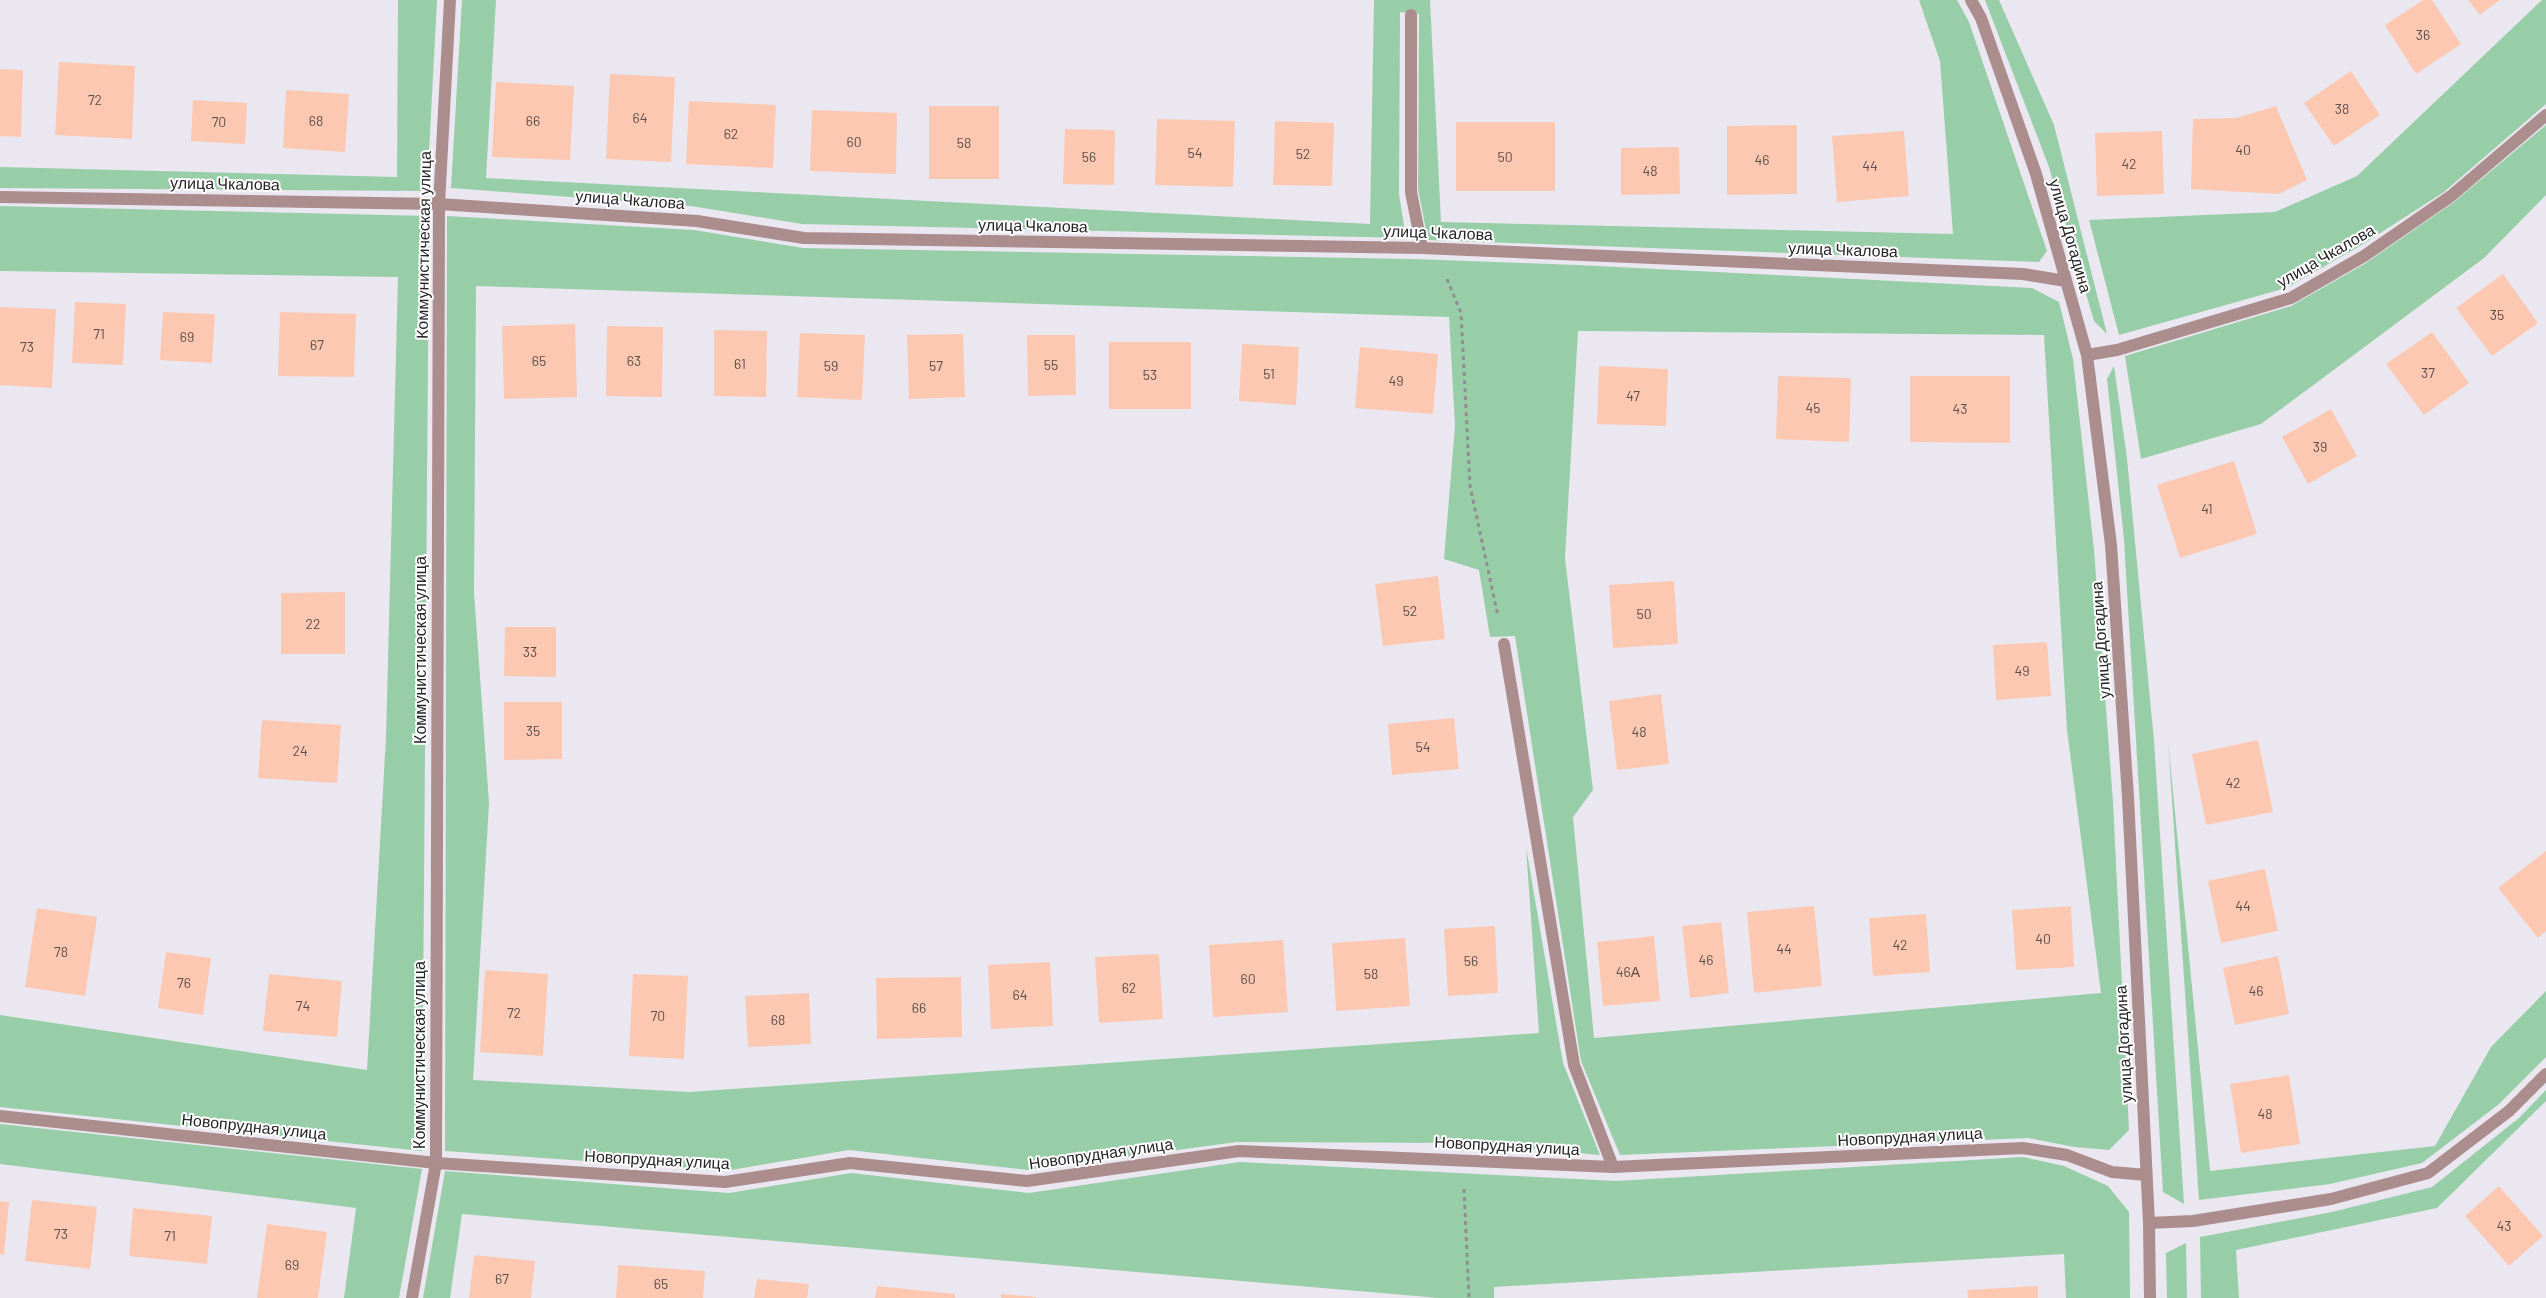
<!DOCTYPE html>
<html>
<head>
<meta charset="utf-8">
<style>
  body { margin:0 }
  canvas { display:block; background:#eae7f1 }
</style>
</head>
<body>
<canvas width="2546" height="1298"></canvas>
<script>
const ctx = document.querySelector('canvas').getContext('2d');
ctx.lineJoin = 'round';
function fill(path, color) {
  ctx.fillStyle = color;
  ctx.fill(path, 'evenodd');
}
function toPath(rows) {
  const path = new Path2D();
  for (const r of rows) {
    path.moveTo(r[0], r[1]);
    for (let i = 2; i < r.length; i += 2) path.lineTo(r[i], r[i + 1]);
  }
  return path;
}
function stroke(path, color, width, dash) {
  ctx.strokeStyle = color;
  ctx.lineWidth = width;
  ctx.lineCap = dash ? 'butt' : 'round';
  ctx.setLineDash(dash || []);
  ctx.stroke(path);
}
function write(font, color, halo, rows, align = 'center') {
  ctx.font = font + ' Barlow,sans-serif';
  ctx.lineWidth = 4;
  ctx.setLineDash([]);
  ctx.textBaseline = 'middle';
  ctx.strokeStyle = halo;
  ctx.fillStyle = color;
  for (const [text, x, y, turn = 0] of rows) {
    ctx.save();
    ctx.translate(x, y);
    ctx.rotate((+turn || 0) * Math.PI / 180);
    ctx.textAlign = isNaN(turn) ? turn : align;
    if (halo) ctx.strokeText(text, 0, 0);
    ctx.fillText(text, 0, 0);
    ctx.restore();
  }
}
fill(toPath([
  [398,0,437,0,427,191,0,188,0,167,397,177],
  [462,0,496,0,486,178,1370,224,1374,0,1430,0,1441,222,1953,234,1940,61,1919,0,1957,0,1969,22,2047,251,2039,262,1428,240,1418,189,1419,14,1400,12,1399,194,1406,238,802,224,691,206,451,188],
  [1985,0,1999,0,2054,125,2107,334,2094,321,2049,167],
  [2542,0,2546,0,2546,104,2444,192,2360,246,2286,288,2119,335,2089,220,2275,212,2357,176],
  [2546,125,2546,195,2484,258,2261,424,2141,459,2125,356,2291,306,2366,263,2454,202],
  [0,206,429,216,422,1151,0,1107,0,1015,367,1070,386,737,398,277,0,271],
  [447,216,694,230,803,248,1413,259,1578,265,2032,288,2059,302,2073,359,2094,550,2113,802,2129,1130,2109,1150,2074,1147,2028,1138,1620,1155,1581,1061,1515,636,1490,637,1479,570,1444,559,1455,426,1449,317,476,286,474,593,489,803,473,1080,689,1092,1539,1033,1526,847,1563,1063,1600,1155,1467,1143,1237,1142,1028,1170,849,1150,725,1171,445,1151],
  [1578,331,2044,335,2067,730,2101,993,1594,1038,1573,817,1593,790,1565,558],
  [2114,366,2127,458,2154,741,2184,1204,2163,1192,2124,540,2107,379],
  [2168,741,2210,1171,2435,1146,2491,1047,2546,991,2546,1057,2499,1104,2422,1163,2330,1184,2199,1200],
  [2546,1090,2546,1101,2437,1208,2236,1250,2239,1298,2201,1298,2200,1237,2332,1212,2432,1187,2519,1118],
  [0,1124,422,1169,399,1298,344,1298,356,1208,0,1164],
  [2023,1157,2064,1166,2108,1186,2129,1212,2130,1298,2066,1298,2064,1254,1494,1287,1494,1298,1439,1298,462,1214,450,1298,423,1298,445,1171,729,1193,851,1173,1029,1193,1240,1162,1616,1181],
  [2186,1243,2187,1298,2167,1298,2166,1253]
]), '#97cea8');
fill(toPath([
  [2423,0,2432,0,2461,44,2416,74,2385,25],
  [2468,0,2500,0,2480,15],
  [59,62,135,66,132,139,55,135],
  [0,69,23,70,21,137,0,136],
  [2351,71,2380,115,2334,146,2304,103],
  [610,74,675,77,671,162,606,159],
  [496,82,574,86,570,160,492,157],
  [286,90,349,94,345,152,283,148],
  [193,100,247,103,245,144,191,141],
  [689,101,776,105,773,168,686,164],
  [929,106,999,106,999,179,929,179],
  [2276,106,2307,180,2279,194,2191,189,2193,119,2236,118],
  [812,110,897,113,896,174,810,171],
  [1157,119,1235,121,1233,187,1155,185],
  [1275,121,1334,123,1332,186,1273,185],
  [1456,122,1555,122,1555,191,1456,191],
  [1797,125,1797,194,1727,195,1727,126],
  [1065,129,1115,130,1114,185,1063,184],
  [1904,131,1909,196,1837,202,1832,136],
  [2162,131,2164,194,2097,196,2095,133],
  [1679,147,1680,194,1621,195,1621,148],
  [2503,274,2538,323,2492,356,2456,308],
  [75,302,126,304,123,365,72,363],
  [0,307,56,309,52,388,0,385],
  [163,312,215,314,212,363,160,360],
  [280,312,356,314,354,377,278,376],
  [575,324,577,397,504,399,502,326],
  [607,326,663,327,662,397,606,396],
  [714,330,767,331,766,397,714,396],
  [2432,332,2469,383,2424,415,2386,364],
  [800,333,865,335,862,400,797,397],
  [963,334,965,397,909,399,907,335],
  [1027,335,1075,335,1076,395,1028,396],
  [1109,342,1191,342,1191,409,1109,409],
  [1242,344,1299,347,1296,405,1239,401],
  [1360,347,1438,354,1433,414,1355,408],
  [1599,366,1668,369,1666,426,1597,424],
  [1778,376,1851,378,1849,442,1776,439],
  [1910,376,2010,376,2010,443,1910,442],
  [2331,409,2357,456,2308,484,2282,437],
  [2234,461,2257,534,2180,558,2157,485],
  [1438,576,1445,639,1383,646,1375,584],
  [1674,581,1678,644,1613,648,1609,585],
  [345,592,345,654,281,654,281,593],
  [505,627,556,627,556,677,504,676],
  [2047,642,2051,696,1996,700,1993,645],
  [1661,694,1669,764,1617,770,1609,701],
  [504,702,562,702,562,759,504,760],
  [1454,718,1459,769,1392,775,1388,724],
  [262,720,341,725,337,783,258,778],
  [2258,740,2273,812,2206,825,2192,754],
  [2546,851,2546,931,2538,938,2498,888],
  [2265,869,2278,931,2221,943,2208,881],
  [1814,906,1822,986,1754,993,1747,912],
  [2071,906,2074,967,2016,970,2012,910],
  [37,908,97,917,85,996,25,987],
  [1926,914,1930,972,1873,976,1869,918],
  [1721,922,1729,993,1690,998,1682,926],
  [1495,926,1498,993,1448,996,1444,929],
  [1654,936,1660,1001,1603,1006,1597,942],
  [1405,938,1410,1006,1336,1011,1332,943],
  [1283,940,1288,1012,1213,1017,1209,945],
  [166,952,211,958,203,1015,158,1008],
  [1159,954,1163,1019,1099,1023,1095,957],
  [2278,956,2289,1014,2235,1025,2223,968],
  [1050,962,1053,1026,991,1029,988,965],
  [485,970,548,974,543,1056,480,1052],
  [269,974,342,981,337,1037,263,1031],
  [633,974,688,976,684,1059,629,1056],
  [961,977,962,1037,877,1039,876,978],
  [809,993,811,1044,748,1047,745,996],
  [2289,1075,2300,1144,2241,1153,2230,1084],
  [2499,1186,2543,1236,2509,1266,2465,1216],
  [32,1200,97,1207,90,1269,25,1261],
  [0,1201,9,1202,4,1255,0,1254],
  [133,1208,212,1216,207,1264,129,1256],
  [267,1224,327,1232,318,1298,257,1298],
  [474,1255,535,1261,531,1298,469,1298],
  [618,1265,705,1271,703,1298,616,1298],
  [757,1279,809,1284,807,1298,754,1298],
  [877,1286,955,1294,955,1298,875,1298],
  [2038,1286,2038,1298,1968,1298,1967,1290],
  [1001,1294,1036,1297,1036,1298,1001,1298]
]), '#fcc8b2');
stroke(toPath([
  [1447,279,1461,313,1470,486,1498,616],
  [1464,1189,1469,1298]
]), '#908e95', 3, [4, 4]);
stroke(toPath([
  [1411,15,1411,192,1422,248],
  [1504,644,1574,1065,1613,1167]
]), '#ac8d8e', 12);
stroke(toPath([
  [1971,0,1981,18,2036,174,2087,355,2111,545,2128,797,2149,1223,2150,1298],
  [0,197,439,204,697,221,804,238,1422,248,2023,274,2066,281],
  [2087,355,2117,350,2291,298,2364,256,2451,196,2546,115],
  [0,1116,436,1163,725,1182,850,1163,1027,1181,1239,1151,1613,1167,2023,1148,2067,1155,2112,1172,2146,1175],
  [2149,1223,2193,1221,2331,1199,2428,1173,2509,1111,2546,1074],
  [412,1298,436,1163,439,204,450,0]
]), '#ac8d8e', 12);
write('14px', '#5c4e4b', null, [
  ["36",2423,35],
  ["72",95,100],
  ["38",2342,109],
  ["64",640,118],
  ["68",316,121],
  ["66",533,121],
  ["70",219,122],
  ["62",731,134],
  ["60",854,142],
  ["58",964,143],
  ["40",2243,150],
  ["54",1195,153],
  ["52",1303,154],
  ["56",1089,157],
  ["50",1505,157],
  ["46",1762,160],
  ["42",2129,164],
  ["44",1870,166],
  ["48",1650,171],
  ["35",2497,315],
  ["71",99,334],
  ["69",187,337],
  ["67",317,345],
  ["73",27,347],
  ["65",539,361],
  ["63",634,361],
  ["61",740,364],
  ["55",1051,365],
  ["59",831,366],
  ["57",936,366],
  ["37",2428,373],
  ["51",1269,374],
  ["53",1150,375],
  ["49",1396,381],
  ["47",1633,396],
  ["45",1813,408],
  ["43",1960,409],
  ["39",2320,447],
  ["41",2207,509],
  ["52",1410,611],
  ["50",1644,614],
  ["22",313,624],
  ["33",530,652],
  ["49",2022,671],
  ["35",533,731],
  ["48",1639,732],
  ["54",1423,747],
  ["24",300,751],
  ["42",2233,783],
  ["44",2243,906],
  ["40",2043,939],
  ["42",1900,945],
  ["44",1784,949],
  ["78",61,952],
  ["46",1706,960],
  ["56",1471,961],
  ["46А",1628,972],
  ["58",1371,974],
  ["60",1248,979],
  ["76",184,983],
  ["62",1129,988],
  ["46",2256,991],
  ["64",1020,995],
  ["74",303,1006],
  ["66",919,1008],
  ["72",514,1013],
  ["70",658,1016],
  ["68",778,1020],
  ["48",2265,1114],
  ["43",2504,1226],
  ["73",61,1234],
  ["71",170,1236],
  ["69",292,1265],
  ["67",502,1279],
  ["65",661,1284]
]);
write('16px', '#262629', '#fff', [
  ["улица Чкалова",225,184,1],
  ["улица Чкалова",630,200,4],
  ["улица Чкалова",1033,226,1],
  ["улица Чкалова",1438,233,2],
  ["улица Догадина",2070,236,74],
  ["Коммунистическая улица",424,245,-89],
  ["улица Чкалова",1843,250,2],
  ["улица Чкалова",2326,256,-30],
  ["улица Догадина",2101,640,-94],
  ["Коммунистическая улица",421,650,-90],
  ["улица Догадина",2124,1044,-93],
  ["Коммунистическая улица",420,1055,-90],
  ["Новопрудная улица",254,1127,6],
  ["Новопрудная улица",1910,1137,-3],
  ["Новопрудная улица",1507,1146,3],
  ["Новопрудная улица",1101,1154,-8],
  ["Новопрудная улица",657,1160,3]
]);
</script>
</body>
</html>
